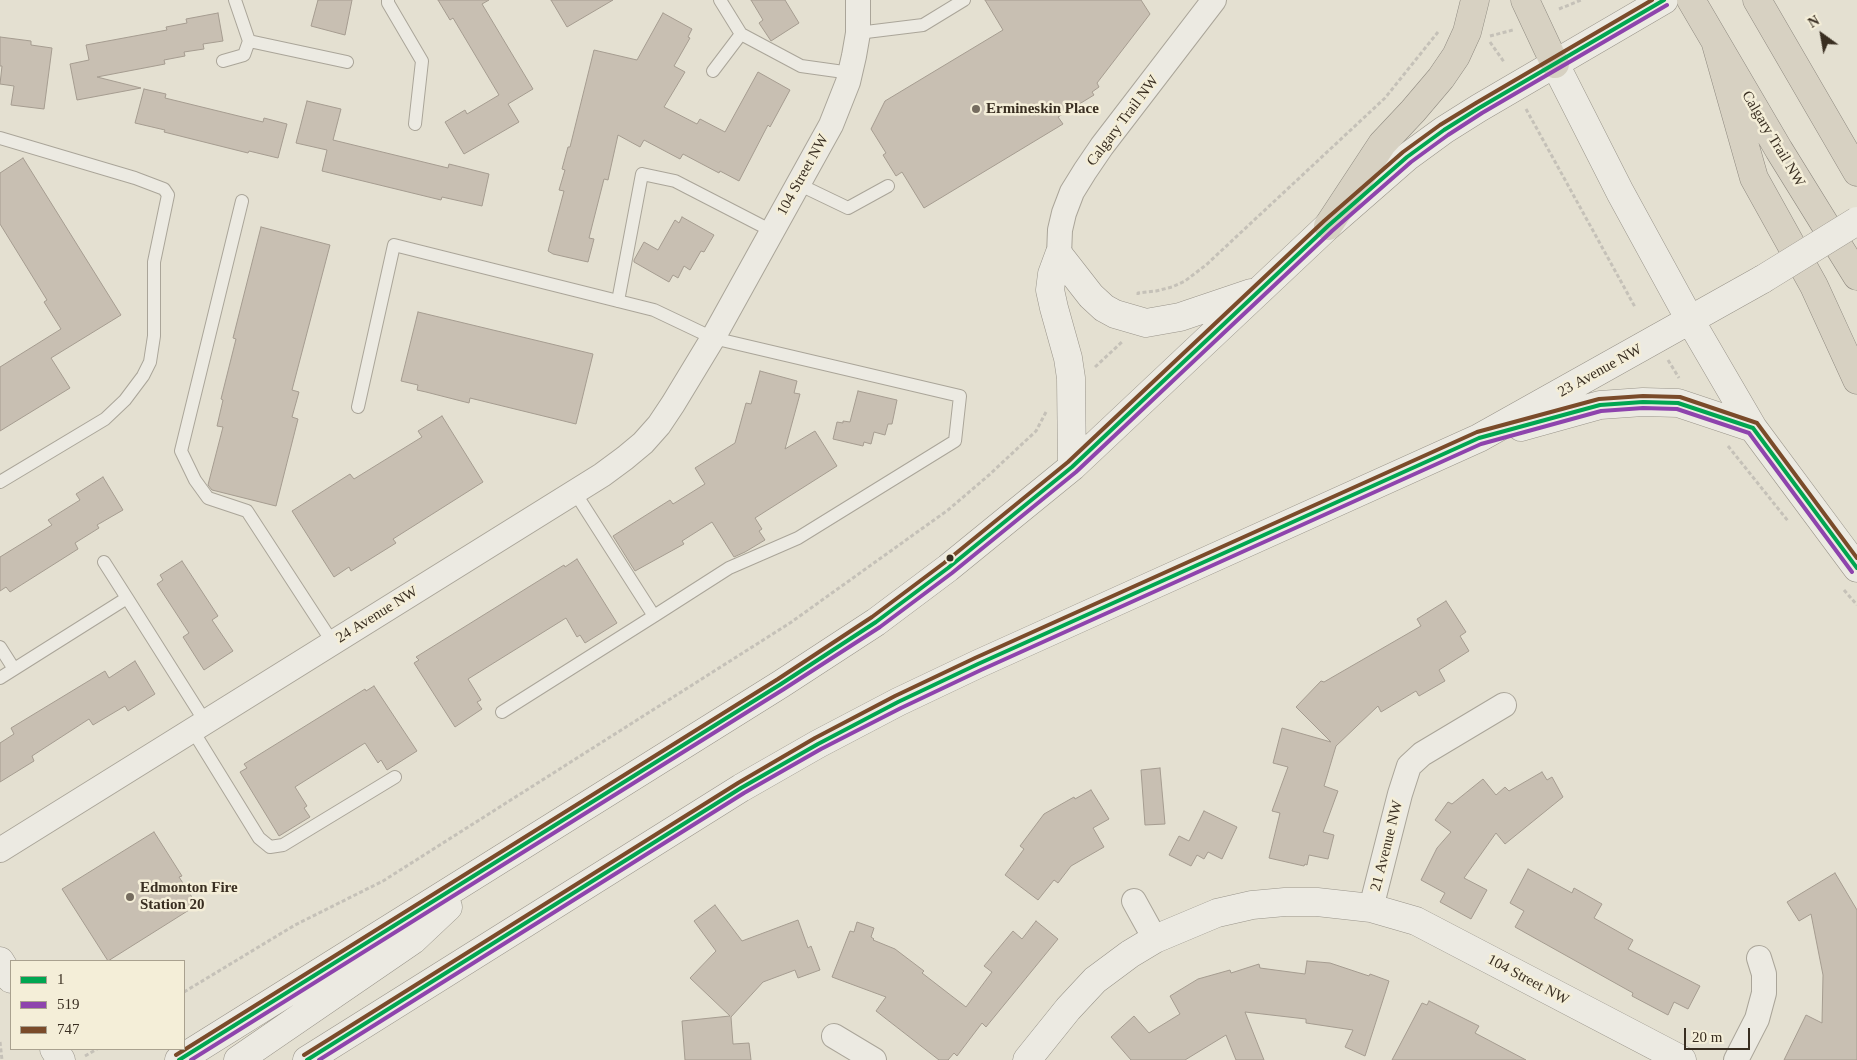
<!DOCTYPE html>
<html>
<head>
<meta charset="utf-8">
<style>
  body { margin:0 }
  #map { position:relative; width:1857px; height:1060px; overflow:hidden; background:#e4e0d1; font-family:Georgia,serif }
  canvas { display:block }
  .legend { position:absolute; left:10px; top:960px; width:175px; height:90px; box-sizing:border-box; background:#f4eed8; border:1px solid #a9a18f; margin:0; padding:6px 9px; list-style:none; font-size:15px; color:#392e21 }
  .legend li { display:flex; align-items:center; gap:10px; height:25px }
  .legend b { width:25px; border:1px solid #a9a18f }
  .north { position:absolute; left:1797px; top:10px; width:50px; height:50px; -webkit-text-stroke:4px #f4eed8; paint-order:stroke; rotate:328deg; font-size:14px; font-weight:700; line-height:20px; text-align:center; color:#392e21 }
  .north::after { content:''; display:block; margin:auto; width:18px; height:22px; background:#392e21; clip-path:polygon(50% 0,100% 100%,50% 72%,0 100%) }
  .scale { position:absolute; left:1684px; top:1028px; width:66px; height:22px; box-sizing:border-box; border:2px solid #392e21; border-top:0; padding-left:6px; font-size:15px; line-height:18px; white-space:nowrap; color:#392e21; -webkit-text-stroke:4px #f4eed8; paint-order:stroke }
</style>
</head>
<body>
<div id="map">
<canvas width="1857" height="1060"></canvas>
<ul class="legend">
<li><b style="height:6px;background:#00a651"></b>1</li>
<li><b style="height:6px;background:#8e44ad"></b>519</li>
<li><b style="height:6px;background:#7a4b2a"></b>747</li>
</ul>
<div class="north">N</div>
<div class="scale">20 m</div>
</div>
<script>
const ctx = document.querySelector('canvas').getContext('2d');
ctx.lineJoin = 'round';
function fill(path, color) {
  ctx.fillStyle = color;
  ctx.fill(path, 'evenodd');
}
function toPath(rows) {
  const path = new Path2D();
  for (const r of rows) {
    path.moveTo(r[0], r[1]);
    for (let i = 2; i < r.length; i += 2) path.lineTo(r[i], r[i + 1]);
  }
  return path;
}
function stroke(path, color, width, dash) {
  ctx.strokeStyle = color;
  ctx.lineWidth = width;
  ctx.lineCap = dash ? 'butt' : 'round';
  ctx.setLineDash(dash || []);
  ctx.stroke(path);
}
function write(font, color, halo, rows, align = 'center') {
  ctx.font = font + ' Georgia,serif';
  ctx.lineWidth = 5;
  ctx.setLineDash([]);
  ctx.textBaseline = 'middle';
  ctx.strokeStyle = halo;
  ctx.fillStyle = color;
  for (const [text, x, y, turn = 0] of rows) {
    ctx.save();
    ctx.translate(x, y);
    ctx.rotate((+turn || 0) * Math.PI / 180);
    ctx.textAlign = isNaN(turn) ? turn : align;
    if (halo) ctx.strokeText(text, 0, 0);
    ctx.fillText(text, 0, 0);
    ctx.restore();
  }
}
const building = toPath([
  [318,0,352,0,345,35,311,26,318,0],
  [438,0,489,0,482,4,533,89,508,104,519,122,464,154,445,122,465,110,467,114,499,95,453,18,450,20,438,0],
  [551,0,613,0,567,27,551,0],
  [751,0,785,0,799,23,771,41,759,23,763,20,751,0],
  [985,0,1141,0,1150,14,1097,83,1099,87,1092,92,1094,95,1058,117,1063,124,924,208,902,172,896,176,883,155,886,153,871,129,885,101,1003,30,985,0],
  [218,13,223,41,203,44,204,49,184,52,185,56,164,60,165,64,97,77,141,88,77,100,70,64,89,60,86,45,167,30,166,27,187,23,186,19,218,13],
  [663,13,692,29,688,37,690,38,674,66,685,72,664,107,697,124,700,119,725,132,758,72,790,90,770,127,768,125,739,181,720,171,719,173,683,154,680,159,644,140,640,147,618,135,608,180,604,179,589,238,594,239,588,262,553,254,548,251,564,191,559,190,565,170,562,169,568,147,570,147,594,50,637,60,663,13],
  [0,37,31,41,31,45,52,48,44,109,11,105,14,86,0,84,2,66,0,66,0,37],
  [144,89,166,94,165,98,263,122,264,118,287,124,278,158,249,151,248,153,164,132,165,130,135,123,144,89],
  [307,101,341,109,333,140,448,168,449,164,489,174,482,206,442,197,441,200,322,171,327,150,296,143,307,101],
  [23,158,121,315,51,358,70,388,0,431,0,367,61,329,44,302,47,300,0,224,0,173,23,158],
  [682,217,714,235,704,252,701,251,690,270,684,266,678,278,673,275,669,282,634,262,634,260,644,242,658,250,675,220,679,223,682,217],
  [261,227,330,245,292,390,299,392,292,417,298,419,276,506,212,490,208,485,223,427,217,426,223,400,221,399,236,339,233,338,261,227],
  [418,312,593,354,576,424,470,398,469,403,426,392,417,390,418,385,401,381,418,312],
  [760,371,797,381,794,393,800,394,785,449,815,431,837,466,755,518,762,529,759,531,765,540,745,552,734,557,712,522,682,541,684,544,635,571,613,536,670,500,673,504,705,484,695,468,735,443,746,403,751,404,760,371],
  [858,391,897,400,892,424,888,424,885,435,874,432,871,444,864,442,863,446,833,439,837,422,843,423,843,421,850,422,858,391],
  [442,416,483,482,393,539,396,543,351,571,349,567,334,577,292,511,350,474,354,479,422,437,418,431,442,416],
  [103,477,123,510,97,525,99,528,75,543,78,549,10,592,6,587,0,591,0,557,52,525,48,520,80,500,76,494,103,477],
  [577,559,617,623,585,643,580,635,577,637,566,618,468,679,481,700,477,702,482,709,455,727,414,663,419,660,416,657,564,565,565,567,577,559],
  [182,561,218,616,212,620,233,651,204,670,183,637,189,633,157,584,163,580,160,575,182,561],
  [1446,601,1466,632,1460,636,1469,651,1439,670,1445,681,1419,696,1416,691,1381,712,1378,706,1336,746,1324,786,1338,791,1323,832,1334,835,1328,859,1309,855,1307,865,1305,864,1304,866,1269,858,1280,813,1272,811,1288,767,1273,763,1282,728,1331,742,1296,707,1321,681,1324,682,1421,626,1417,619,1446,601],
  [135,661,155,694,128,711,125,706,93,725,89,719,32,756,34,761,0,782,0,743,14,734,11,728,105,671,109,678,135,661],
  [374,686,417,751,387,770,381,760,378,763,365,743,295,787,307,806,304,808,310,817,279,836,240,772,247,768,244,764,365,689,366,691,374,686],
  [1160,768,1165,824,1145,825,1141,770,1160,768],
  [1542,772,1547,780,1552,777,1563,797,1505,844,1496,833,1464,878,1487,890,1471,919,1440,902,1445,893,1421,880,1437,848,1451,832,1435,820,1448,802,1452,804,1483,779,1496,795,1505,787,1509,791,1542,772],
  [1091,790,1109,819,1093,828,1104,847,1071,866,1058,883,1054,880,1038,900,1005,875,1024,849,1020,846,1044,814,1074,797,1075,799,1091,790],
  [1204,811,1237,827,1222,859,1208,852,1204,859,1197,855,1191,866,1169,855,1179,836,1189,841,1204,811],
  [154,832,182,876,179,877,197,905,108,961,62,889,154,832],
  [1528,869,1572,893,1574,888,1602,904,1594,918,1633,940,1628,949,1700,986,1688,1009,1674,1002,1668,1015,1632,996,1633,993,1515,927,1524,911,1510,903,1528,869],
  [1835,873,1857,910,1857,1060,1784,1060,1806,1015,1822,1023,1823,975,1811,914,1799,921,1787,902,1835,873],
  [715,905,742,941,798,920,808,948,811,946,820,970,798,978,795,970,763,982,731,1017,733,1044,749,1043,751,1060,685,1060,682,1021,730,1016,690,978,716,951,694,921,715,905],
  [1036,921,1058,939,986,1027,982,1023,957,1056,954,1053,948,1060,939,1060,876,1011,886,997,832,977,850,931,854,932,857,922,874,928,871,937,874,939,873,940,895,949,924,971,922,973,966,1007,992,972,984,966,1013,931,1022,939,1036,921],
  [1307,961,1330,963,1369,976,1370,974,1389,981,1365,1056,1345,1047,1353,1030,1306,1023,1306,1019,1245,1012,1264,1060,1236,1060,1226,1035,1185,1060,1131,1060,1111,1037,1134,1016,1149,1033,1180,1014,1170,996,1198,979,1230,970,1231,973,1259,964,1260,968,1305,974,1307,961],
  [1429,1001,1479,1026,1475,1033,1526,1060,1392,1060,1422,1003,1427,1005,1429,1001]
]);
fill(building, '#c8bfb2');
stroke(building, '#a59c90', 1);
const lane = toPath([
  [235,0,249,41,347,62],
  [388,0,388,3,422,61,415,124],
  [720,0,741,34,801,66,851,73],
  [858,33,923,25,964,0],
  [223,61,244,55,249,41],
  [713,71,741,34],
  [0,138,135,178,164,189,168,195,154,262,154,336,150,362,143,376,125,400,105,419,0,482],
  [798,184,848,208,888,186],
  [242,201,181,451,195,480,208,498,247,511,333,643],
  [618,301,642,174,675,181,772,231],
  [358,407,394,245,654,310,713,338,960,396,955,441,798,538,729,568,654,616,574,491],
  [104,562,127,598],
  [0,647,14,669],
  [0,678,127,598,206,723],
  [502,712,654,616],
  [193,731,259,838,270,847,283,845,395,777]
]);
const street = toPath([
  [1059,255,1060,230,1064,213,1072,192,1085,171,1102,146,1214,0],
  [0,850,602,475,625,458,643,443,659,425,673,404,713,338,831,125,848,82,854,56,858,33,858,0],
  [1134,901,1155,939],
  [1371,908,1400,794,1409,766,1422,754,1504,705],
  [834,1036,874,1060],
  [1736,1060,1757,1019,1764,993,1764,974,1759,958]
]);
const secondary = toPath([
  [1555,64,1620,192,1690,320,1753,428,1857,568],
  [1059,255,1091,296,1104,308,1115,314,1146,323,1180,317,1251,293],
  [1059,255,1052,274,1050,290,1054,308,1068,358,1071,378,1072,467],
  [1521,427,1600,405,1643,402,1678,403,1753,428],
  [0,961,11,979],
  [54,1049,61,1060],
  [179,1060,781,684,876,622,948,568,1072,467,1328,226,1407,157,1444,130,1479,108,1664,0],
  [238,1060,413,940,448,907],
  [307,1060,741,788,818,744,898,702,978,664,1479,438,1763,279],
  [1027,1060,1068,1009,1095,980,1130,954,1155,939,1217,913,1252,905,1285,902,1317,902,1371,908,1416,921,1682,1060]
]);
const highway = toPath([
  [1525,0,1555,64],
  [1691,0,1779,150,1857,276],
  [1757,0,1857,172],
  [1716,44,1754,178,1814,286,1857,380],
  [1328,226,1382,144,1413,111,1441,78,1456,56,1467,32,1475,0]
]);
stroke(lane, '#aaa599', 14);
stroke(street, '#aaa599', 26);
stroke(secondary, '#99948a', 29);
stroke(highway, '#8f8a80', 29);
stroke(toPath([
  [1559,9,1581,0],
  [1490,36,1513,30],
  [1490,42,1504,62],
  [1526,109,1635,307],
  [1138,295,1138,293,1156,291,1172,287,1185,281,1206,265,1385,98,1438,32],
  [1668,360,1679,378],
  [1095,367,1123,341],
  [1728,446,1788,521],
  [1844,590,1857,605],
  [184,992,295,925,383,881,790,623,948,510,989,475,1036,431,1046,412],
  [0,1042,2,1060],
  [85,1056,97,1049]
]), '#c5c1b8', 3, [4, 2.5]);
stroke(lane, '#eceae2', 12);
stroke(street, '#eceae2', 24);
stroke(secondary, '#eceae2', 28);
stroke(highway, '#d7d1c2', 28);
const secondaryBridge = toPath([
  [1763,279,1857,221]
]);
stroke(secondaryBridge, '#99948a', 29, []);
stroke(secondaryBridge, '#eceae2', 28);
stroke(toPath([
  [179,1060,781,684,876,622,948,568,1072,467,1328,226,1407,157,1444,130,1479,108,1664,0],
  [307,1060,741,788,818,744,898,702,978,664,1479,438,1600,405,1643,402,1678,403,1753,428,1857,568]
]), '#00a651', 4);
stroke(toPath([
  [191,1060,784,689,880,627,952,573,1076,472,1332,231,1411,162,1448,135,1482,113,1667,5],
  [319,1060,744,793,821,749,901,708,981,670,1481,444,1601,411,1643,408,1677,409,1749,433,1852,572]
]), '#8e44ad', 4);
stroke(toPath([
  [176,1055,778,679,872,617,944,563,1068,462,1324,221,1403,152,1440,125,1476,103,1652,0],
  [304,1055,738,783,815,738,895,696,975,658,1477,432,1599,399,1643,396,1680,397,1757,423,1857,558]
]), '#7a4b2a', 4);
for (const [x, y, r, color] of [
  [976,109,5,"#756c5f"],
  [950,558,4.5,"#392e21"],
  [130,897,5,"#756c5f"]
]) {
  const dot = new Path2D();
  dot.arc(x, y, r, 0, 2 * Math.PI);
  ctx.fillStyle = color;
  ctx.fill(dot);
  stroke(dot, '#f4eed8', 2);
}
write('bold 15px', '#392e21', '#f4eed8', [
  ["Ermineskin Place",986,109],
  ["Edmonton Fire",140,888],
  ["Station 20",140,905]
], 'left');
write('15px', '#392e21', '#f4eed8', [
  ["Calgary Trail NW",1123,121,-53],
  ["Calgary Trail NW",1773,139,59],
  ["104 Street NW",803,175,-61],
  ["23 Avenue NW",1600,371,-29],
  ["24 Avenue NW",377,615,-32],
  ["21 Avenue NW",1387,846,-76],
  ["104 Street NW",1528,980,28]
]);
</script>
</body>
</html>
